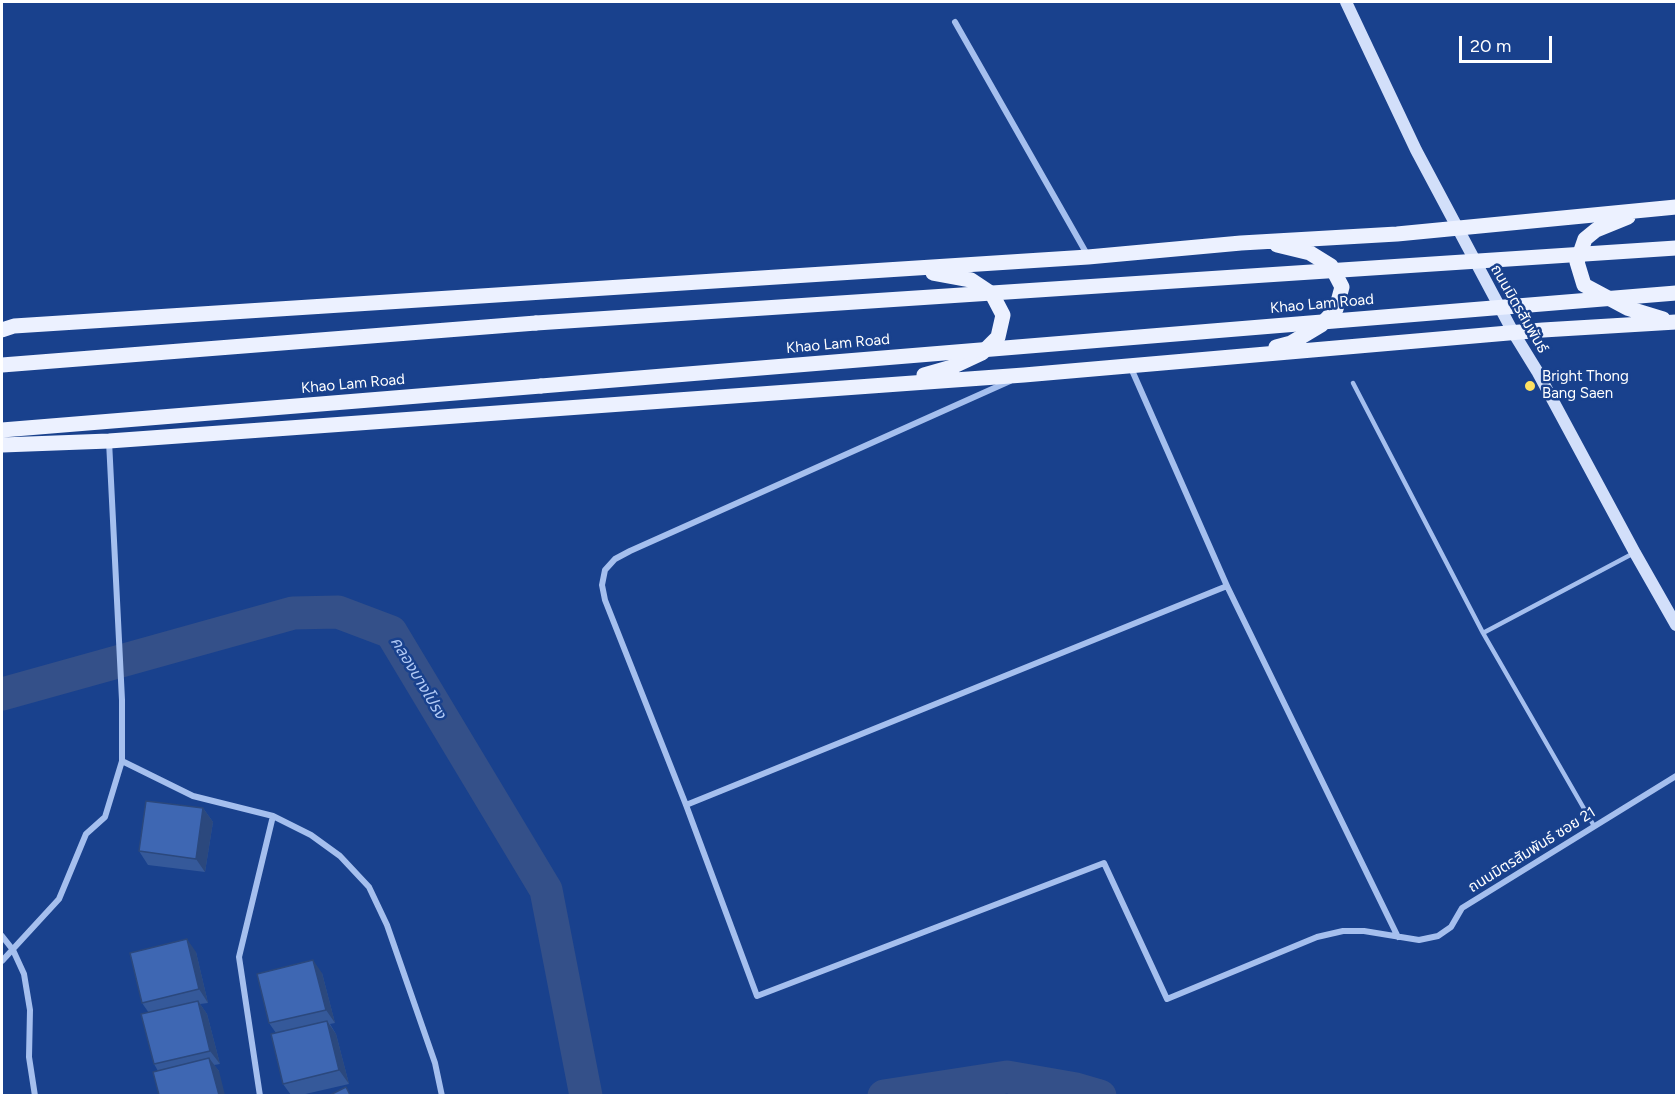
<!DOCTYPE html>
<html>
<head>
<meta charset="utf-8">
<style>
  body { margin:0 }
  #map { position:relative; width:1678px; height:1097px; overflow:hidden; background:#19418d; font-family:Figtree,sans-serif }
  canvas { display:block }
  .frame { position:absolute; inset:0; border:3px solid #fff; pointer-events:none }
  .scale { position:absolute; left:1459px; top:36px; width:93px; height:27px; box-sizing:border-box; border:3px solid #fff; border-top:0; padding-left:8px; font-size:18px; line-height:21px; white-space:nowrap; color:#fff; -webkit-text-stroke:4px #19418d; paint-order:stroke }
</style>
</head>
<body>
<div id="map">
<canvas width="1678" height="1097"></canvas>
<div class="frame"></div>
<div class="scale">20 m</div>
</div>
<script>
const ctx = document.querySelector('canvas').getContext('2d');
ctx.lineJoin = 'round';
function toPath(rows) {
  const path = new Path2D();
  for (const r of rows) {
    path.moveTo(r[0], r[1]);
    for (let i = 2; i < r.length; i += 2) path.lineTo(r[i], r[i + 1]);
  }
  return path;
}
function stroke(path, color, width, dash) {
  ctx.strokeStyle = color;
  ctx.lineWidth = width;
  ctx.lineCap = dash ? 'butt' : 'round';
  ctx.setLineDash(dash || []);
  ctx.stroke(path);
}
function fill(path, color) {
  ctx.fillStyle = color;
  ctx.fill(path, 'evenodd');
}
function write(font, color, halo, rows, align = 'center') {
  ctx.font = font + ' Figtree,"Noto Sans Thai",sans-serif';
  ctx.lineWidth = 5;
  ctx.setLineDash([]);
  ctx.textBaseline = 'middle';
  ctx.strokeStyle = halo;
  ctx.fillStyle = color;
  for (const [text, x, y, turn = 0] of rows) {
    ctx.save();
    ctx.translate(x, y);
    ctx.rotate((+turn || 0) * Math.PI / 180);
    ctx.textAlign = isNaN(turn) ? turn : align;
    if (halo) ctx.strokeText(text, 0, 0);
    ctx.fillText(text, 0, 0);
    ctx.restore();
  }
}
stroke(toPath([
  [2,694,293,613,338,612,391,632,546,890,586,1096],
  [884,1096,1007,1077,1076,1089,1100,1096]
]), '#345089', 33);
stroke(toPath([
  [1353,383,1483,633,1594,826],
  [1483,633,1634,553]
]), '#a5bfee', 4.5);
stroke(toPath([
  [955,22,1088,256],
  [1131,368,1227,586,1398,937],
  [1010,381,630,551,615,559,605,570,602,585,605,600,686,805,757,996,1104,863,1167,999,1317,937,1343,931,1364,931,1419,940,1438,936,1451,927,1462,908,1676,776],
  [122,761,193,796,273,816,311,835,340,856,369,887,387,925,435,1063,442,1096],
  [686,805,1227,586],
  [2,936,13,950,24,974,30,1010,29,1057,35,1096],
  [2,961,59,899,86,834,105,817,122,761,122,700,109,441],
  [260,1096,239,957,273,816]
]), '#a5bfee', 6);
stroke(toPath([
  [1346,2,1416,150,1513,332,1537,371,1635,553,1676,625]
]), '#d2dffa', 12);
stroke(toPath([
  [1628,217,1596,230,1585,239,1577,262,1584,285,1627,308,1663,319],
  [2,330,14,326,1088,257,1241,243,1397,234,1676,207],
  [1276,347,1291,343,1321,325,1336,309,1342,287,1331,266,1310,253,1277,245],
  [2,365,536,323],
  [924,375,952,367,982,353,998,337,1003,315,992,294,971,280,933,273],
  [2,430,541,386],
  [2,445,109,441,1024,375,1543,330,1676,322]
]), '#ecf1ff', 15);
stroke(toPath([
  [536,323,1676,248],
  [541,386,1676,293]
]), '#ecf1ff', 15);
fill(toPath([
  [203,808,213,822,205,872,148,865,139,851],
  [196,952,208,1003,200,1004,207,1014,220,1064,214,1065,219,1071,158,1071,154,1064,149,1013,142,1003],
  [322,973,335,1023,330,1024,336,1034,349,1084,301,1095,291,1095,283,1084,276,1033,269,1023]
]), '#35599a');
fill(toPath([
  [203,808,213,822,205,872,196,859],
  [187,939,196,952,208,1003,199,989],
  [313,960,322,973,335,1023,326,1010],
  [198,1001,207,1014,220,1064,210,1051],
  [327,1021,336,1034,349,1084,339,1070],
  [209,1058,219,1071,225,1095,219,1095]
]), '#2b487d');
const building = toPath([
  [146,801,203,808,196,859,139,851,146,801],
  [187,939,199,989,142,1003,130,953,187,939],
  [313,960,326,1010,269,1023,257,974,313,960],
  [198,1001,210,1051,154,1064,141,1014,198,1001],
  [327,1021,339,1070,283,1084,271,1034,327,1021],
  [209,1058,219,1095,159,1095,153,1072,209,1058],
  [346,1087,350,1095,330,1095,346,1087]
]);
fill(building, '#3e67b3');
stroke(building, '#2b487d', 1.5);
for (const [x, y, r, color] of [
  [1530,386,6,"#ffe162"]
]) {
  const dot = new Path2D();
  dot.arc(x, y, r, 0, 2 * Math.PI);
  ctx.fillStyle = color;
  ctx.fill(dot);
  stroke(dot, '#19418d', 2);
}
write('15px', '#fff', '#19418d', [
  ["Khao Lam Road",1322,304,-5],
  ["ถนนมิตรสัมพันธ์",1519,309,60],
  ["Khao Lam Road",838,344,-5],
  ["Khao Lam Road",353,384,-5],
  ["ถนนมิตรสัมพันธ์ ซอย 21",1532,850,-32]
]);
write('15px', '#fff', '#19418d', [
  ["Bright Thong",1542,377],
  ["Bang Saen",1542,394]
], 'left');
write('italic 16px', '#b1c9f5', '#19418d', [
  ["คลองบางโปรง",418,678,59]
]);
</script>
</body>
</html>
